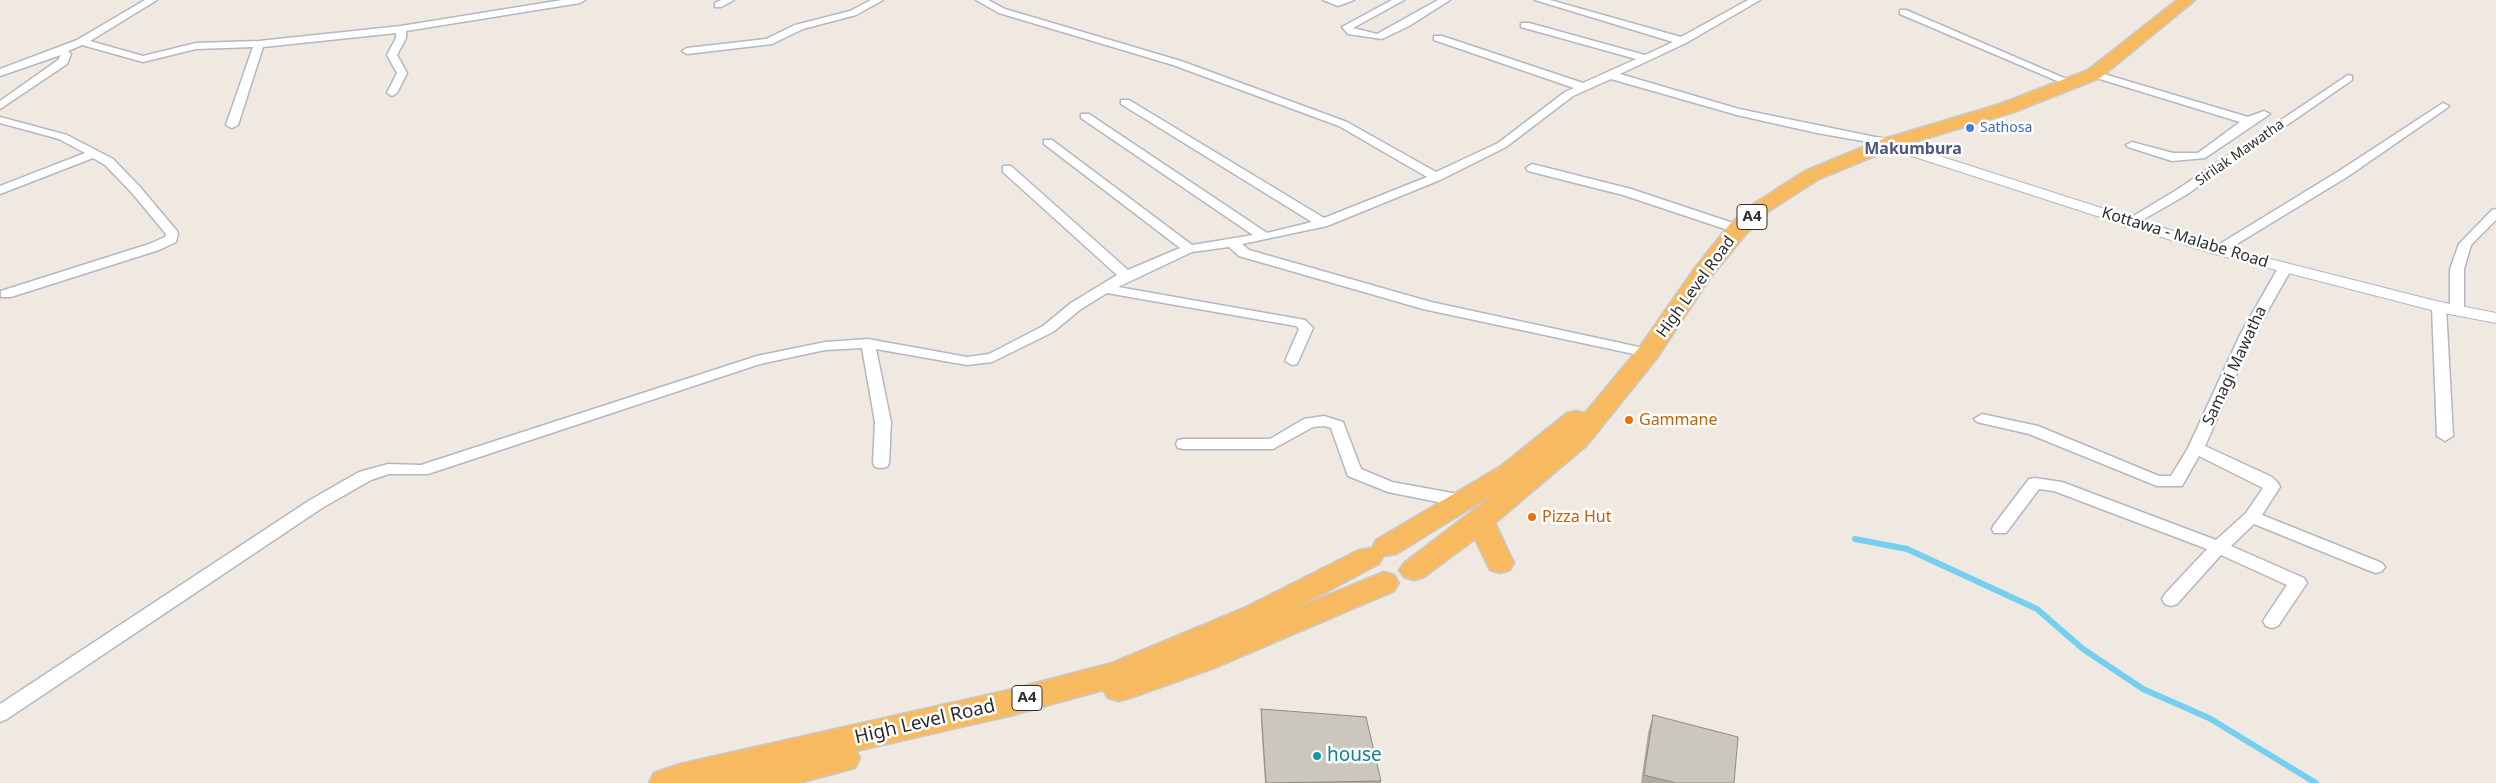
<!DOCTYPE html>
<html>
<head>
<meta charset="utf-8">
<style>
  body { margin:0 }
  canvas { display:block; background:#efe9e1 }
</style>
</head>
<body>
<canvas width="2496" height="783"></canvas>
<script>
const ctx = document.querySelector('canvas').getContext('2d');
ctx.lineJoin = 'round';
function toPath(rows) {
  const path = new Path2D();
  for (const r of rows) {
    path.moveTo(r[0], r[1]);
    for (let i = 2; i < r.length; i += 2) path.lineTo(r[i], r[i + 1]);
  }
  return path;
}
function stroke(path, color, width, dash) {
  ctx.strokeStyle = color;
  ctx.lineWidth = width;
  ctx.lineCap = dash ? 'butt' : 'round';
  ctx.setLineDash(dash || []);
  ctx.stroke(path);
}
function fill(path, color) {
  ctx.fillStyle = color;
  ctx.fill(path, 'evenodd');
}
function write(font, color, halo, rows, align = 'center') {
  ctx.font = font + ' "Noto Sans",sans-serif';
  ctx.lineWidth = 5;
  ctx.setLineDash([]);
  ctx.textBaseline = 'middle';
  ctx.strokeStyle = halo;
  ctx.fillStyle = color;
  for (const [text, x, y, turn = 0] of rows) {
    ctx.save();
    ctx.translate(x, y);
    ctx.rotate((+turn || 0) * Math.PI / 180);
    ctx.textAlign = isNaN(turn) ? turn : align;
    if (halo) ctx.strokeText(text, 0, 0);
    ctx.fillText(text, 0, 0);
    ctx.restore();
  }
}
stroke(toPath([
  [1855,539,1907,549,2037,609,2083,649,2143,689,2209,718,2316,783]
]), '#75cff0', 6);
const minor = toPath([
  [145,0,157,0,90,41,143,56,196,43,259,41,401,26,562,0,585,0,580,3,406,31,406,38,397,55,407,73,397,93,392,96,387,93,397,73,387,55,396,38,396,33,263,47,238,125,232,128,226,125,253,47,196,49,143,62,82,45,68,51,71,54,67,64,0,109,0,101,58,60,61,55,0,76,0,69,77,40,145,0],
  [721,0,734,0,721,7,715,7,715,3,721,0],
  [871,0,883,0,856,15,803,29,772,44,687,54,682,51,687,48,766,39,795,25,850,11,871,0],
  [976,0,988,0,1005,9,1181,61,1347,122,1436,172,1498,143,1565,92,1574,88,1434,40,1434,36,1442,36,1583,83,1636,59,1521,27,1521,23,1529,23,1645,55,1673,42,1535,0,1550,0,1681,37,1748,0,1760,0,1686,43,1620,74,1739,109,1880,138,1886,141,1880,144,1817,133,1737,115,1611,79,1573,96,1506,147,1440,180,1327,226,1242,244,1249,250,1431,302,1648,349,1655,353,1653,356,1648,357,1423,309,1239,256,1229,247,1192,252,1118,287,1305,320,1313,328,1297,364,1292,365,1285,361,1299,329,1296,326,1107,293,1081,309,1053,332,992,362,967,365,876,349,891,422,889,463,887,467,881,468,875,467,873,463,875,422,862,348,825,350,760,364,428,474,389,474,371,480,322,508,7,719,0,722,0,704,310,500,359,472,388,464,421,465,757,356,825,342,868,339,967,357,989,354,1043,326,1071,303,1117,275,1003,172,1003,166,1011,166,1128,270,1180,248,1044,144,1044,140,1052,140,1192,245,1253,235,1081,118,1081,114,1089,114,1267,233,1312,222,1121,104,1121,100,1129,100,1324,218,1427,177,1339,126,1173,65,999,13,976,0],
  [1323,0,1354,0,1338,6,1323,0],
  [1392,0,1404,0,1353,28,1377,34,1438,0,1450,0,1409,26,1382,39,1348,34,1342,27,1392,0],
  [1900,10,1906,10,2071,81,2066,84,2062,83,1900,14,1900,10],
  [2094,71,2248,117,2264,111,2270,114,2205,158,2172,161,2128,147,2126,145,2132,142,2173,153,2198,153,2240,122,2090,76,2090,72,2094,71],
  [2348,75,2352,76,2352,80,2186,195,2132,226,2124,226,2122,223,2178,189,2348,75],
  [2443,103,2449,106,2447,108,2347,177,2222,253,2212,253,2210,250,2339,171,2443,103],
  [0,117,67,135,113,159,140,187,177,231,178,234,176,242,159,250,11,297,1,297,1,291,149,244,165,237,166,234,132,193,105,165,93,158,0,194,0,186,85,153,59,139,0,123,0,117],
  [1532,164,1631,189,1733,223,1735,226,1733,229,1725,229,1623,195,1528,171,1526,168,1532,164],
  [2496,209,2496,220,2471,245,2464,269,2464,311,2462,314,2452,314,2450,311,2450,269,2459,244,2492,210,2496,209],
  [2285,264,2292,268,2254,335,2205,446,2272,477,2278,483,2280,487,2262,515,2382,563,2385,567,2382,571,2376,573,2370,571,2254,524,2231,546,2304,578,2307,583,2278,626,2272,628,2266,626,2263,621,2287,585,2221,555,2177,604,2171,606,2165,604,2162,599,2165,594,2207,549,2054,491,2039,489,2006,533,1994,533,1992,529,1994,525,2029,479,2035,478,2062,482,2216,540,2246,513,2263,488,2199,456,2182,486,2157,486,2029,434,1977,422,1974,419,1982,414,2038,426,2159,476,2171,476,2188,448,2240,335,2278,268,2285,264],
  [2439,303,2446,307,2453,436,2445,441,2437,436,2432,307,2439,303],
  [1324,416,1343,422,1361,469,1392,482,1463,495,1469,497,1471,501,1469,505,1463,507,1388,492,1348,476,1331,428,1324,426,1313,427,1273,449,1184,449,1178,448,1176,444,1178,440,1184,439,1270,439,1304,419,1324,416]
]);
const tertiary = toPath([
  [1880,137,2223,247,2440,302,2496,313,2496,323,2439,312,2211,253,1875,144,1873,141,1875,138,1880,137]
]);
const trunk = toPath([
  [2177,0,2195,0,2100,78,2014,112,1894,148,1819,179,1769,211,1746,234,1710,278,1657,358,1587,445,1495,523,1514,563,1510,570,1500,573,1490,570,1475,539,1424,577,1414,580,1404,577,1399,570,1404,563,1497,492,1396,554,1383,556,1379,564,1296,608,1384,572,1394,575,1399,583,1394,591,1214,668,1130,698,1119,701,1108,698,1103,690,1009,716,856,751,860,758,855,768,799,783,649,783,654,773,680,764,1009,690,1112,663,1244,608,1359,550,1372,548,1376,540,1501,466,1567,413,1576,411,1585,413,1639,348,1694,269,1730,224,1755,203,1805,171,1880,140,2000,104,2088,70,2177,0]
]);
stroke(minor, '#b4b7c1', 3);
stroke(tertiary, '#b4b7c1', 2);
stroke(trunk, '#c9c9c9', 3);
fill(minor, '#fff');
fill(tertiary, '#fff');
fill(trunk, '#f8ba60');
fill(toPath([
  [1261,709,1381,781,1381,783,1265,783,1261,721],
  [1653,715,1734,783,1641,783,1648,733]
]), '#afaba4');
const building = toPath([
  [1261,709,1366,717,1381,781,1266,783,1261,709],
  [1653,715,1738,737,1734,783,1676,783,1644,775,1653,715]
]);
fill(building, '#cbc7bf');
stroke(building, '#8e8b86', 1);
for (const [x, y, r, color] of [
  [1970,128,5,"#3f7fe0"],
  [1629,420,5,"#e8710a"],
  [1532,517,5,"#e8710a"],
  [1317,756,5,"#0f9aa8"]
]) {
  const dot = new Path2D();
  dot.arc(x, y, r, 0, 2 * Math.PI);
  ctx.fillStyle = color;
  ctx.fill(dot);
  stroke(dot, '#fff', 2);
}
write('14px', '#366cbe', '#fff', [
  ["Sathosa",1980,128]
], 'left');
write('14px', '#2e2e2e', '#fff', [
  ["Sirilak Mawatha",2240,153,-35]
]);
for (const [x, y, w] of [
  [1752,217,30],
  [1027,698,30]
]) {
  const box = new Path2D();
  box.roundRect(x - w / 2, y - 12.5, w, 25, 4);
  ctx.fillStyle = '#fff';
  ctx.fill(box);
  stroke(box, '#2e2e2e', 1);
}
write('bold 15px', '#2e2e2e', null, [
  ["A4",1752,217],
  ["A4",1027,698]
]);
write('bold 16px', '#4d5680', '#fff', [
  ["Makumbura",1913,149]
]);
write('16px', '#2e2e2e', '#fff', [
  ["Kottawa - Malabe Road",2185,238,17],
  ["High Level Road",1696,287,-54],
  ["Samagi Mawatha",2235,366,-65]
]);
write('16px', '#c56008', '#fff', [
  ["Gammane",1639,420],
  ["Pizza Hut",1542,517]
], 'left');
write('19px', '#2e2e2e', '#fff', [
  ["High Level Road",925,722,-13]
]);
write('19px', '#0d838f', '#fff', [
  ["house",1327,756]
], 'left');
</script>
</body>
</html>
